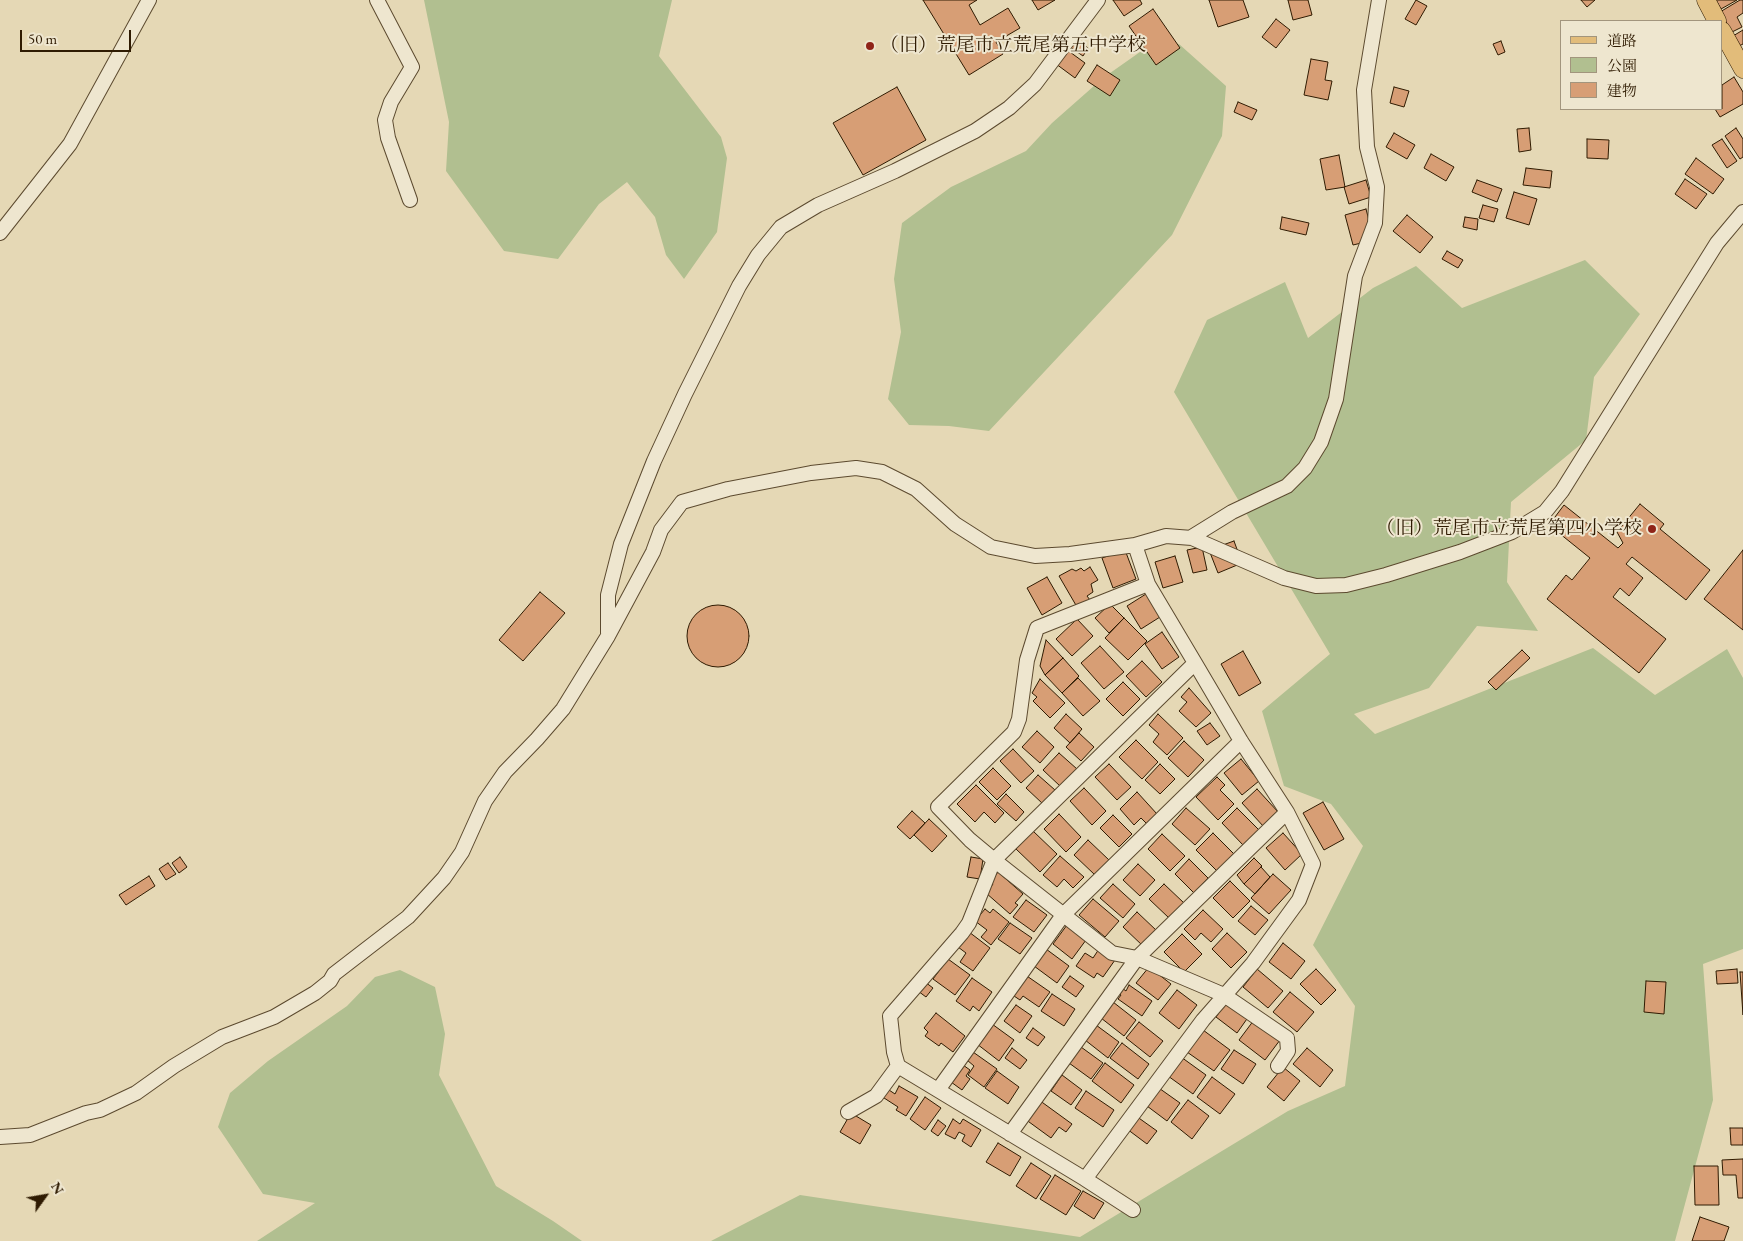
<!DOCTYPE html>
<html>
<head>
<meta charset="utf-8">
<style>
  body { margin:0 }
  #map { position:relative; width:1743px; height:1241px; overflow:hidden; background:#e5d8b5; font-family:"EB Garamond","Noto Serif JP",serif }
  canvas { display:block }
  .legend { position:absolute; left:1560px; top:20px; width:162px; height:90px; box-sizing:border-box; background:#eee6cf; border:1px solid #a2957d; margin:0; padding:6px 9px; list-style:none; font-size:15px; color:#2f1b02 }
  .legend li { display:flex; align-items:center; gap:10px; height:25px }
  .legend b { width:25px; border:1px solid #a2957d }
  .north { position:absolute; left:20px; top:1171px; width:50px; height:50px; -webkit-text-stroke:4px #eee6cf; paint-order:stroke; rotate:58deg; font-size:14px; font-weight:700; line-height:20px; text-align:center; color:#2f1b02 }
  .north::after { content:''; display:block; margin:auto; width:18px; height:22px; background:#2f1b02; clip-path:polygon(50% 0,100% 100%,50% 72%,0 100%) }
  .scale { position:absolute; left:20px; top:30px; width:111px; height:22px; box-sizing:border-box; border:2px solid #2f1b02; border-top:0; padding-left:6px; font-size:15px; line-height:18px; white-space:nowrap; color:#2f1b02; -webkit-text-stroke:4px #eee6cf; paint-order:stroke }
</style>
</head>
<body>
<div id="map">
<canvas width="1743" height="1241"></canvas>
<ul class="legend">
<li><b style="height:6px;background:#e2bc7a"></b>道路</li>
<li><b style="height:14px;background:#b1bf90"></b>公園</li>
<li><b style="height:14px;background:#d79e75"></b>建物</li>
</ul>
<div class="north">N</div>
<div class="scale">50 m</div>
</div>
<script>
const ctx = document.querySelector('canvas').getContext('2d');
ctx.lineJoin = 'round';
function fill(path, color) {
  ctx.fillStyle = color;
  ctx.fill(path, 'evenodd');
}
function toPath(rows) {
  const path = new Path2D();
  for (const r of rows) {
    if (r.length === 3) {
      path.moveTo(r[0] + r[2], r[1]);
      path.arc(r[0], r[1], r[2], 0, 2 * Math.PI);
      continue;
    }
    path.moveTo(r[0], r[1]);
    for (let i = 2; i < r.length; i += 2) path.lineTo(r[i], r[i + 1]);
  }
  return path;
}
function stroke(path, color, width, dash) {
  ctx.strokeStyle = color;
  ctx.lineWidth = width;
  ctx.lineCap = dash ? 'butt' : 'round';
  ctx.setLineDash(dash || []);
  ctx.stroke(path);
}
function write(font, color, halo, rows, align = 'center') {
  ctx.font = font + ' "EB Garamond","Noto Serif JP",serif';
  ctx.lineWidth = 4;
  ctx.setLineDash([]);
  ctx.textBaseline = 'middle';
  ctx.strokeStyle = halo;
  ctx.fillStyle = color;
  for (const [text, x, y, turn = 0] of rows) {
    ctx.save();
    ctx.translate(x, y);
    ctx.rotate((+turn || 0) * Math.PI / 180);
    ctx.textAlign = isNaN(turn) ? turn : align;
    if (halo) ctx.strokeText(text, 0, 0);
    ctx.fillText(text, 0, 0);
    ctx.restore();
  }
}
fill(toPath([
  [424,0,672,0,659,56,721,137,727,158,717,232,684,279,666,255,655,217,627,182,599,204,558,259,504,251,446,171,449,122],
  [1179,44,1226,86,1222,136,1172,235,989,431,949,426,909,425,888,399,901,332,894,279,902,223,951,187,1026,151,1052,123,1103,78,1140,52],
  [1585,260,1640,314,1594,377,1586,440,1511,502,1507,582,1538,631,1477,626,1429,688,1354,714,1375,734,1593,648,1655,695,1727,649,1743,678,1743,949,1703,964,1713,1100,1675,1241,711,1241,800,1195,1080,1237,1288,1111,1345,1086,1355,1006,1313,945,1363,846,1331,804,1284,786,1262,711,1330,654,1174,392,1207,320,1285,282,1308,338,1373,288,1416,266,1462,308],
  [400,970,435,987,445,1034,439,1075,496,1186,553,1221,582,1241,257,1241,315,1203,263,1194,218,1127,230,1093,268,1061,347,1006,375,977]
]), '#b1bf90');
const building = toPath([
  [923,0,977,0,969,5,980,25,1008,8,1020,28,996,42,1003,54,969,75,923,0],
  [1032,0,1055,0,1038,10,1032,0],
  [1113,0,1140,0,1142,4,1124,16,1113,0],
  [1209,0,1243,0,1249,17,1218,27,1209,0],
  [1288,0,1308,0,1312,15,1293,20,1288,0],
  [1416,0,1427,6,1416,25,1405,19,1416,0],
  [1581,0,1595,0,1587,7,1581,0],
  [1716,0,1737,0,1721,9,1716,0],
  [1740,0,1743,0,1743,13,1737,17,1742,27,1732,32,1720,12,1740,0],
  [1153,9,1180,48,1156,65,1129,26,1153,9],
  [1276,19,1290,30,1276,48,1262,37,1276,19],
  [1743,30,1743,44,1739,46,1733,36,1743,30],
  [1076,39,1088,48,1083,56,1070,47,1076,39],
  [1501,41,1505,52,1498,55,1493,44,1501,41],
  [1059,44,1085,63,1075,78,1048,58,1059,44],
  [1311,59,1328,62,1325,80,1332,81,1328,100,1304,95,1311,59],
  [1097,65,1120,80,1110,96,1087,81,1097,65],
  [1734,77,1743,92,1743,104,1720,117,1715,109,1722,109,1722,85,1734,77],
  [897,87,926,140,863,175,833,123,897,87],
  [1394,87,1409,91,1404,107,1390,103,1394,87],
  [1238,102,1257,110,1252,120,1234,112,1238,102],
  [1529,128,1531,150,1519,152,1517,129,1529,128],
  [1736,128,1743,139,1743,157,1740,159,1725,136,1736,128],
  [1394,133,1415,145,1407,159,1386,147,1394,133],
  [1587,139,1609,140,1608,159,1587,158,1587,139],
  [1722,139,1737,161,1727,168,1712,145,1722,139],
  [1431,154,1454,167,1446,181,1424,168,1431,154],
  [1339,155,1345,187,1326,190,1320,159,1339,155],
  [1696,158,1724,179,1713,194,1685,174,1696,158],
  [1526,168,1552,171,1550,188,1523,185,1526,168],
  [1685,179,1707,194,1696,209,1675,194,1685,179],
  [1366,180,1371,197,1349,204,1344,187,1366,180],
  [1477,180,1502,189,1497,202,1472,192,1477,180],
  [1514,192,1537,199,1529,225,1506,218,1514,192],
  [1483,205,1498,209,1494,222,1479,218,1483,205],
  [1366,209,1374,240,1353,245,1345,215,1366,209],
  [1407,215,1433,237,1420,253,1393,231,1407,215],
  [1282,217,1309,223,1306,235,1280,229,1282,217],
  [1465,217,1478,219,1477,230,1463,227,1465,217],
  [1447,251,1463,260,1458,268,1442,259,1447,251],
  [1640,504,1664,524,1660,529,1710,570,1686,600,1632,557,1626,564,1643,578,1629,596,1620,588,1613,597,1666,639,1639,673,1547,599,1566,575,1572,580,1590,558,1549,525,1564,505,1618,548,1623,543,1617,532,1640,504],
  [1234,541,1242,563,1218,573,1209,550,1234,541],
  [1202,547,1207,570,1193,573,1187,550,1202,547],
  [1125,550,1136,579,1113,588,1102,558,1125,550],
  [1743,550,1743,630,1704,599,1743,550],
  [1175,556,1183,582,1163,588,1155,562,1175,556],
  [1090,567,1098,580,1091,584,1093,592,1087,596,1090,600,1077,607,1059,576,1072,569,1076,571,1081,568,1084,571,1090,567],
  [1047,577,1062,603,1042,615,1027,588,1047,577],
  [540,592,565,613,523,661,499,640,540,592],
  [1146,594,1160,617,1141,629,1127,606,1146,594],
  [1110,604,1124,618,1109,633,1095,618,1110,604],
  [718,636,31],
  [1124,618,1147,641,1128,660,1105,638,1124,618],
  [1077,619,1093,636,1072,656,1056,639,1077,619],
  [1162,632,1179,657,1162,669,1145,644,1162,632],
  [1046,640,1063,658,1045,675,1040,666,1046,640],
  [1100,646,1124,672,1104,689,1081,663,1100,646],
  [1522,650,1530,658,1496,690,1488,682,1522,650],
  [1243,651,1261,683,1239,696,1221,664,1243,651],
  [1063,658,1079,676,1062,693,1045,675,1063,658],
  [1142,661,1162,682,1146,697,1126,676,1142,661],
  [1078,678,1100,701,1083,716,1062,693,1078,678],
  [1040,679,1065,703,1050,718,1033,701,1037,697,1032,693,1040,679],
  [1123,682,1140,699,1123,716,1106,699,1123,682],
  [1189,688,1211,713,1196,727,1179,711,1187,702,1181,697,1189,688],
  [1066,714,1082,729,1070,743,1054,728,1066,714],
  [1158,714,1183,738,1167,755,1153,742,1159,734,1149,725,1158,714],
  [1210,723,1220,736,1207,745,1197,731,1210,723],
  [1037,731,1054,747,1040,763,1022,747,1037,731],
  [1079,733,1094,747,1081,761,1066,747,1079,733],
  [1136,740,1158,762,1142,779,1119,757,1136,740],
  [1184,741,1204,760,1188,777,1168,758,1184,741],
  [1013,749,1034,771,1021,783,1000,761,1013,749],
  [1059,753,1077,769,1060,786,1043,770,1059,753],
  [1241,759,1259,781,1242,795,1224,773,1241,759],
  [1109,764,1131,787,1117,800,1095,777,1109,764],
  [1160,764,1175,779,1160,794,1145,780,1160,764],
  [993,768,1011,786,997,800,979,782,993,768],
  [1038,775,1055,790,1043,804,1026,788,1038,775],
  [1217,777,1225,785,1220,790,1234,804,1218,820,1196,797,1217,777],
  [976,785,1004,813,995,823,984,812,975,822,957,804,976,785],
  [1084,788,1106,811,1092,825,1070,801,1084,788],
  [1257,789,1279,813,1264,827,1242,803,1257,789],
  [1137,792,1157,814,1147,824,1141,818,1134,825,1120,809,1137,792],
  [1006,794,1024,812,1016,821,997,804,1006,794],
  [1323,802,1344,839,1324,850,1303,813,1323,802],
  [1186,808,1210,829,1195,845,1172,824,1186,808],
  [1237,808,1259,830,1243,845,1222,823,1237,808],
  [912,811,925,823,910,839,897,827,912,811],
  [1059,814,1081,837,1066,852,1044,829,1059,814],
  [1113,815,1132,834,1119,847,1100,828,1113,815],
  [929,819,947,836,932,852,914,835,929,819],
  [1033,831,1057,854,1040,872,1016,849,1033,831],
  [1213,833,1235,855,1218,872,1196,850,1213,833],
  [1283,833,1302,854,1285,870,1266,848,1283,833],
  [1162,834,1185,856,1170,871,1148,849,1162,834],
  [1088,840,1109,860,1095,875,1074,855,1088,840],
  [1060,856,1084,877,1073,888,1064,879,1057,887,1043,875,1060,856],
  [180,857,187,867,179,873,172,863,180,857],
  [971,857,983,859,980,879,967,877,971,857],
  [1254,858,1262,866,1244,884,1237,875,1254,858],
  [1189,859,1208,878,1194,893,1175,874,1189,859],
  [168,863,176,874,166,880,159,869,168,863],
  [1138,864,1155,880,1140,896,1123,880,1138,864],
  [1261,867,1270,877,1255,894,1244,884,1261,867],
  [998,872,1023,894,1015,903,1018,905,1010,914,986,893,993,884,990,882,998,872],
  [1273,874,1291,890,1269,914,1251,898,1273,874],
  [149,876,155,886,126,905,119,895,149,876],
  [1230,881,1250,901,1233,918,1213,898,1230,881],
  [1113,884,1135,904,1123,918,1100,898,1113,884],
  [1164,884,1184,903,1169,918,1149,899,1164,884],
  [1093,899,1119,921,1105,937,1079,915,1093,899],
  [1026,900,1047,915,1034,932,1013,917,1026,900],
  [1251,906,1268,920,1255,935,1238,921,1251,906],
  [985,909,990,913,993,909,1009,922,991,945,981,937,987,930,975,921,985,909],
  [1203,910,1223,929,1211,942,1201,933,1195,940,1184,929,1203,910],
  [1137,912,1157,931,1143,946,1123,927,1137,912],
  [1010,923,1032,938,1020,954,998,939,1010,923],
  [1067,925,1086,940,1072,959,1053,944,1067,925],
  [969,932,990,948,973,971,960,962,966,953,958,947,969,932],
  [1227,933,1247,952,1231,968,1212,949,1227,933],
  [1182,934,1202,954,1184,972,1164,952,1182,934],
  [1283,943,1305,961,1291,979,1269,962,1283,943],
  [1046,949,1069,966,1057,983,1034,966,1046,949],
  [1099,949,1115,960,1103,977,1097,973,1094,978,1076,966,1085,953,1093,958,1099,949],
  [948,959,970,975,955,995,933,979,948,959],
  [1149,967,1171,984,1158,1000,1136,983,1149,967],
  [1257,969,1283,991,1268,1008,1243,987,1257,969],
  [1316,969,1336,990,1321,1005,1300,984,1316,969],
  [1737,969,1738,983,1717,984,1716,971,1737,969],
  [1740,972,1743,972,1743,1015,1740,972],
  [1024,974,1050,992,1039,1007,1023,996,1020,1000,1011,994,1024,974],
  [1070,976,1084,986,1076,997,1062,987,1070,976],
  [972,978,992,992,979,1011,973,1006,970,1011,956,1001,972,978],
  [1646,981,1666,982,1664,1014,1644,1012,1646,981],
  [925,982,933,988,926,997,918,991,925,982],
  [1129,985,1152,1001,1142,1016,1118,999,1121,995,1119,993,1122,988,1126,991,1129,985],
  [1177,990,1197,1005,1179,1029,1159,1013,1177,990],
  [1290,992,1314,1012,1297,1032,1273,1012,1290,992],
  [1052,994,1075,1009,1064,1026,1041,1011,1052,994],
  [1228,1000,1249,1016,1237,1033,1216,1017,1228,1000],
  [1113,1002,1136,1020,1124,1036,1101,1018,1113,1002],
  [1016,1005,1032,1016,1020,1033,1004,1021,1016,1005],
  [936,1013,965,1036,953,1052,941,1043,939,1046,925,1036,928,1032,924,1028,936,1013],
  [1254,1020,1280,1040,1265,1060,1239,1040,1254,1020],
  [1139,1022,1163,1041,1150,1057,1126,1038,1139,1022],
  [992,1024,1014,1040,999,1061,977,1044,992,1024],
  [1096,1025,1119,1042,1108,1058,1085,1040,1096,1025],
  [1033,1028,1045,1037,1038,1046,1026,1038,1033,1028],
  [1203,1030,1230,1050,1214,1071,1187,1052,1203,1030],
  [1122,1043,1149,1064,1138,1079,1110,1058,1122,1043],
  [1081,1047,1103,1063,1091,1079,1069,1063,1081,1047],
  [1012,1048,1027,1060,1020,1069,1005,1058,1012,1048],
  [1307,1048,1333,1070,1320,1087,1293,1064,1307,1048],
  [1234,1050,1256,1064,1243,1084,1221,1069,1234,1050],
  [973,1052,997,1069,984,1087,968,1075,974,1066,967,1060,973,1052],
  [1181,1057,1206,1075,1193,1094,1168,1076,1181,1057],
  [1105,1063,1134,1085,1121,1103,1092,1081,1105,1063],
  [963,1065,970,1070,966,1076,970,1079,962,1090,951,1082,963,1065],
  [1283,1067,1300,1081,1284,1101,1267,1087,1283,1067],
  [997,1071,1019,1087,1008,1104,985,1088,997,1071],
  [1062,1075,1082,1090,1071,1105,1051,1091,1062,1075],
  [1212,1077,1235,1094,1220,1114,1197,1097,1212,1077],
  [899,1086,918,1097,906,1116,896,1110,898,1107,881,1096,886,1088,895,1094,899,1086],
  [1156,1086,1180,1103,1167,1121,1143,1103,1156,1086],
  [1086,1091,1114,1110,1103,1127,1075,1108,1086,1091],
  [925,1097,941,1108,925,1130,910,1119,925,1097],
  [1039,1100,1072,1124,1066,1132,1059,1127,1051,1138,1025,1119,1039,1100],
  [1188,1100,1209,1116,1192,1139,1171,1122,1188,1100],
  [851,1113,871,1125,860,1144,840,1132,851,1113],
  [1136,1116,1157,1131,1147,1144,1127,1129,1136,1116],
  [953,1119,960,1124,963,1119,981,1130,971,1147,962,1141,965,1135,959,1132,955,1139,945,1134,953,1119],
  [938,1120,946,1126,938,1136,931,1131,938,1120],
  [1730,1128,1743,1128,1743,1145,1731,1145,1730,1128],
  [998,1143,1021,1157,1010,1176,986,1162,998,1143],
  [1743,1159,1743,1198,1738,1198,1736,1175,1723,1175,1722,1160,1743,1159],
  [1031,1163,1051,1176,1036,1199,1016,1186,1031,1163],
  [1694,1166,1718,1166,1719,1205,1695,1205,1694,1166],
  [1055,1175,1081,1191,1066,1215,1040,1199,1055,1175],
  [1083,1191,1104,1203,1094,1219,1074,1206,1083,1191],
  [1700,1217,1729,1227,1724,1241,1692,1241,1700,1217]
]);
fill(building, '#d79e75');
stroke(building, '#2f1b02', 1);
const minor = toPath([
  [377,0,412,67,391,102,385,120,388,138,410,200],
  [0,233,70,144,149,0],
  [1190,538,1232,512,1287,486,1305,468,1321,442,1336,399,1355,276,1375,223,1377,187,1367,147,1364,90,1379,0],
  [1135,545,1148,584,1195,663,1241,741,1287,812,1313,864,1299,900,1253,963,1203,1020,1085,1179,898,1066,894,1052,890,1016,962,933,969,923,994,860,1195,663],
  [1148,584,1037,628,1027,660,1019,719,1014,732,938,807,970,840,994,860,1112,953,1137,958,1224,995,1287,1038,1288,1051,1278,1066],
  [608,633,608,595,621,544,654,461,685,394,739,286,758,255,781,227,818,205,895,171,975,131,1009,108,1035,84,1098,0],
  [938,1090,1063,915,1241,741],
  [848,1112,876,1096,898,1066],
  [1010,1134,1137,958,1287,812],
  [0,1137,30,1135,86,1113,100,1110,136,1093,174,1066,222,1037,274,1017,315,993,330,981,334,974,408,917,444,878,462,852,485,801,505,772,537,739,563,709,608,636,653,552,661,530,682,502,728,489,811,473,856,468,882,472,916,489,955,524,991,547,1035,556,1070,554,1135,545,1166,536,1192,538,1284,578,1316,586,1346,585,1386,575,1460,552,1512,532,1545,512,1562,491,1717,243,1743,212],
  [1085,1179,1133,1210]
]);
const major = toPath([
  [1706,0,1717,21],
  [1722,31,1743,69]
]);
stroke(minor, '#5c4a2f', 16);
stroke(major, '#2f1b02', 19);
stroke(minor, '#eee6cf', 14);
stroke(major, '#e2bc7a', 18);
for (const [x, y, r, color] of [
  [870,46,5,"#8f2418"],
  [1652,529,5,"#8f2418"]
]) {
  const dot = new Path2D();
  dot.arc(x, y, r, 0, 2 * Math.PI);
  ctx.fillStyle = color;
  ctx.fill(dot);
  stroke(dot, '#eee6cf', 2);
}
write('19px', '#2f1b02', '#eee6cf', [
  ["（旧）荒尾市立荒尾第五中学校",880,46],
  ["（旧）荒尾市立荒尾第四小学校",1642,529,"right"]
], 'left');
</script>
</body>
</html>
